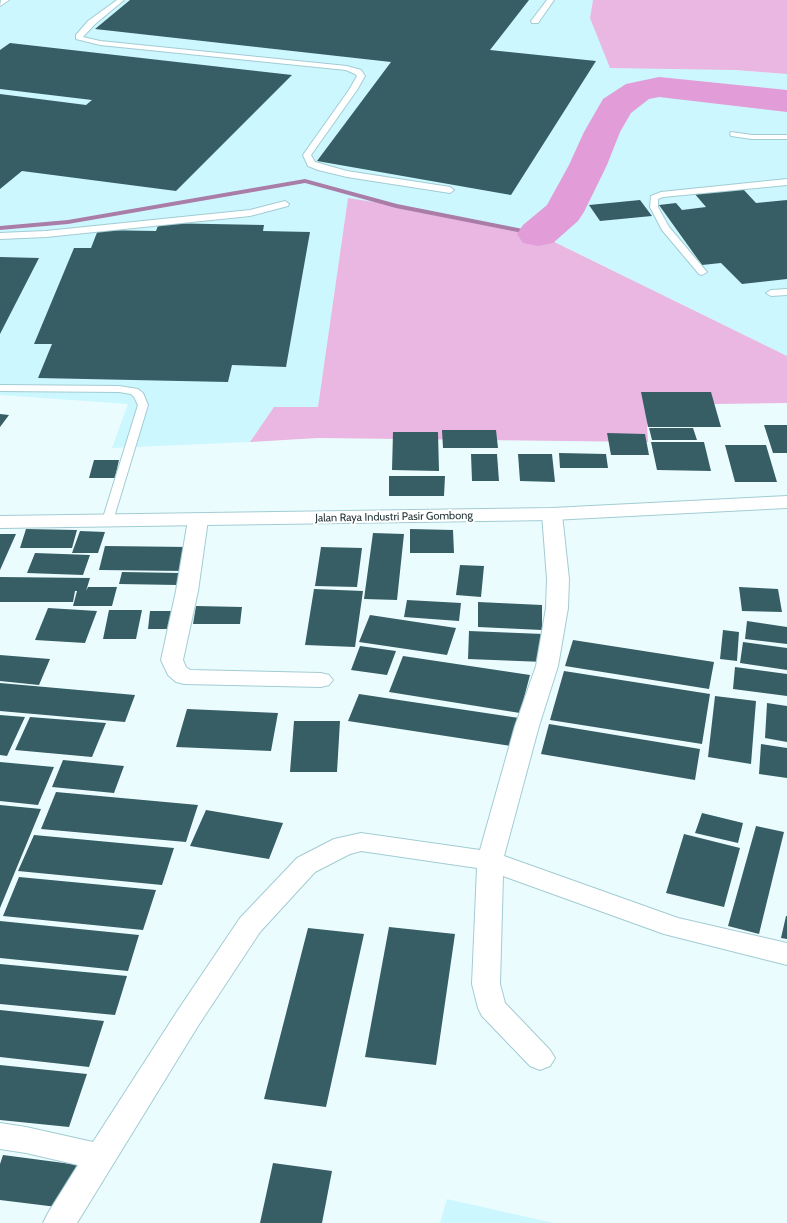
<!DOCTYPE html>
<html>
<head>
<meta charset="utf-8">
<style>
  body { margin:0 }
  canvas { display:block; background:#ebfcff }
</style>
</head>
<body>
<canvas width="787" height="1223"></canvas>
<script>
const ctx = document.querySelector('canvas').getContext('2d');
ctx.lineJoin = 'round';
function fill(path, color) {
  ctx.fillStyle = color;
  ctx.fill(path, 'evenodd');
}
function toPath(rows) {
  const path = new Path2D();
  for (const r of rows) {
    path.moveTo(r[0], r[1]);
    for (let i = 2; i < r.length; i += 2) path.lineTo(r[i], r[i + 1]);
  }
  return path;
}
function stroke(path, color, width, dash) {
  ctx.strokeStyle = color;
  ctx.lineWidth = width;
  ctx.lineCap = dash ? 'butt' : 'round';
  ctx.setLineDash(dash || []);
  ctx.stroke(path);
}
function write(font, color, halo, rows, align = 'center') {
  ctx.font = font + ' Cabin,sans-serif';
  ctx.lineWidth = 4;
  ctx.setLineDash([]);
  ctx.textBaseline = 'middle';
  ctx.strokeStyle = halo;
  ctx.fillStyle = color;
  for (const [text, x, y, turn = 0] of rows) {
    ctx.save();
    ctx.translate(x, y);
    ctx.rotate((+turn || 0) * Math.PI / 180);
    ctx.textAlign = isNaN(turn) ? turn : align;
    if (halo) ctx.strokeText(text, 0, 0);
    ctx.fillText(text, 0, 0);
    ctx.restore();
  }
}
fill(toPath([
  [0,0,593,0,590,18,735,70,787,74,787,356,538,234,348,199,318,407,274,408,250,442,112,448,128,404,0,395],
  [447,1199,554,1223,440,1223]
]), '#cdf7ff');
fill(toPath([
  [593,0,787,0,787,74,735,70,610,68,590,18],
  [348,198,425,210,538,234,787,356,787,403,646,405,648,442,318,438,250,442,274,407,318,407]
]), '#e9b7e1');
fill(toPath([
  [305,179,397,204,538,232,542,234,538,236,396,208,305,183,68,224,0,230,0,226,68,220,305,179]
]), '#a97da7');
fill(toPath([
  [659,77,787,90,787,112,659,97,649,99,631,113,620,132,607,165,584,212,578,221,553,243,538,246,523,243,517,234,523,225,547,205,569,165,584,132,603,99,626,84,659,77]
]), '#e29cd7');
fill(toPath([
  [130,0,529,0,490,50,596,61,511,195,317,161,391,62,95,29],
  [10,43,168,61,292,75,176,191,22,171,0,189,0,94,86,105,92,100,0,89,0,50],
  [743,189,756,203,787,200,787,279,742,284,721,263,702,265,659,205,676,203,682,210,706,207,694,193],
  [640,200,652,216,600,221,589,205],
  [159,223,264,225,263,231,310,232,286,367,232,365,228,382,38,378,52,344,34,344,74,248,91,248,98,230,156,231],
  [0,257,39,258,0,334],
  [641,392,711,392,721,427,648,427],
  [0,414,9,415,0,427],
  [764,425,787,425,787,453,773,453],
  [649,428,693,428,697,440,652,440],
  [442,430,496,430,498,448,443,448],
  [393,432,438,432,439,471,392,470],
  [607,433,645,434,649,455,611,455],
  [651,442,704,442,711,471,657,470],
  [725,445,766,445,777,482,735,482],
  [559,453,606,454,608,468,560,468],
  [471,454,497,454,499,481,472,481],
  [518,454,552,454,555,482,520,481],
  [94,460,119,460,115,478,89,478],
  [389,476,445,476,444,496,389,496],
  [26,529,77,530,72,548,20,548],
  [410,529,453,530,454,553,410,553],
  [80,531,105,532,98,553,72,553],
  [373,533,404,534,397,600,364,599],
  [0,534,16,534,0,570],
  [105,546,188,547,184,571,99,570],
  [321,547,362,548,357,587,315,586],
  [35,553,90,555,83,575,27,573],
  [460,565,484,566,481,597,456,595],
  [122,572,180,573,178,585,119,584],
  [0,577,90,578,86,591,88,587,117,587,112,606,73,606,77,591,75,591,73,602,0,602],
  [739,587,778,589,782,612,742,611],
  [314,589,363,591,355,647,305,645],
  [407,600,461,603,459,621,404,617],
  [478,602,542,605,542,630,478,627],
  [196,606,242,607,240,624,193,624],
  [48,608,97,611,85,643,35,640],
  [109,610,142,610,136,639,103,639],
  [150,611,174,611,172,629,148,629],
  [370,615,456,628,447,655,359,642],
  [747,621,787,627,787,644,745,639],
  [723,630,739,632,737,661,720,659],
  [469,631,543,634,544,662,468,659],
  [573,640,714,662,709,689,565,666],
  [743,642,787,648,787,670,740,663],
  [360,646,396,651,387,675,351,670],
  [0,655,50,659,39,685,0,681],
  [403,656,530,675,520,713,389,692],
  [735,667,787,674,787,696,733,689],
  [564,671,710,694,702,744,550,720],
  [0,683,135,695,125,722,0,711],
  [359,694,519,718,511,746,348,721],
  [715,696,756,701,751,764,708,757],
  [767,703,787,706,787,742,765,738],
  [187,709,278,713,271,751,176,747],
  [0,715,25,717,7,756,0,755],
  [30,717,106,723,92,757,15,750],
  [294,721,340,721,337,772,290,772],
  [549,724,700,749,695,780,541,754],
  [761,744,787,748,787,778,759,774],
  [63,760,124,766,114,793,52,787],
  [0,762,54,767,38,805,0,801],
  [56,792,198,805,186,842,41,829],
  [0,805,41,809,0,908],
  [206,810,283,823,269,859,190,846],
  [702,813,743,823,738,843,695,833],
  [756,826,784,832,759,934,728,926],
  [684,834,740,848,724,907,666,893],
  [34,835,174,848,162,885,18,871],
  [19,877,156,890,143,930,3,916],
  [786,916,787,916,787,939,781,938],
  [0,921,139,935,128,971,0,958],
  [389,927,455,934,436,1065,365,1057],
  [308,928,364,934,326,1107,264,1099],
  [0,964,127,976,115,1015,0,1004],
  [0,1010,104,1021,89,1067,0,1057],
  [0,1065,87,1074,69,1127,0,1120],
  [3,1155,79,1165,65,1208,0,1200,0,1164],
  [273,1163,332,1171,322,1223,260,1223]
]), '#375e65');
const lane = toPath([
  [1,0,9,0,0,6,1,0],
  [117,0,124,0,94,25,83,37,100,41,347,66,361,70,365,76,357,90,311,155,315,162,347,171,450,187,454,190,450,193,347,177,318,170,308,166,303,155,349,90,357,76,355,74,346,70,100,45,76,39,76,35,88,21,117,0],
  [547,0,554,0,538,23,532,23,531,21,547,0],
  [731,132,752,135,787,135,787,139,752,139,731,136,730,134,731,132],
  [787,179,787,185,663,197,658,199,658,207,669,227,707,272,702,275,699,274,662,230,650,207,651,196,661,192,787,179],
  [285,201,289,204,288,206,250,216,46,237,0,239,0,233,46,231,250,210,285,201],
  [787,289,787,295,771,296,766,293,771,290,787,289],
  [0,385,119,386,138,389,143,393,148,405,112,524,104,524,102,521,138,405,134,397,131,394,119,392,0,391,0,385]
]);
const street = toPath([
  [552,508,559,510,562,514,569,579,568,608,558,666,539,726,504,856,678,918,787,943,787,965,664,934,503,876,500,984,505,1003,550,1050,555,1058,550,1066,540,1070,530,1066,482,1016,478,1008,472,984,477,868,361,851,350,854,315,872,260,932,198,1026,77,1223,43,1223,48,1213,78,1165,26,1153,0,1149,0,1123,26,1127,93,1142,178,1010,240,918,297,858,334,839,361,833,480,850,515,726,536,666,546,608,547,579,542,514,545,510,552,508],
  [198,514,205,516,208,520,198,591,183,660,186,667,190,670,321,673,329,675,333,680,329,685,321,687,184,684,176,682,168,675,161,660,176,591,188,520,191,516,198,514]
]);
const secondary = toPath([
  [787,496,787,508,552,520,0,528,0,516,552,508,787,496]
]);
stroke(lane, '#a2ccd3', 2);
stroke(street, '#a2ccd3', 2);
stroke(secondary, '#a2ccd3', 2);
fill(lane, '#fff');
fill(street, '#fff');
fill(secondary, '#fff');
write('11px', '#233437', '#fff', [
  ["Jalan Raya Industri Pasir Gombong",394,517,-1]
]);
</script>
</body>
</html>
